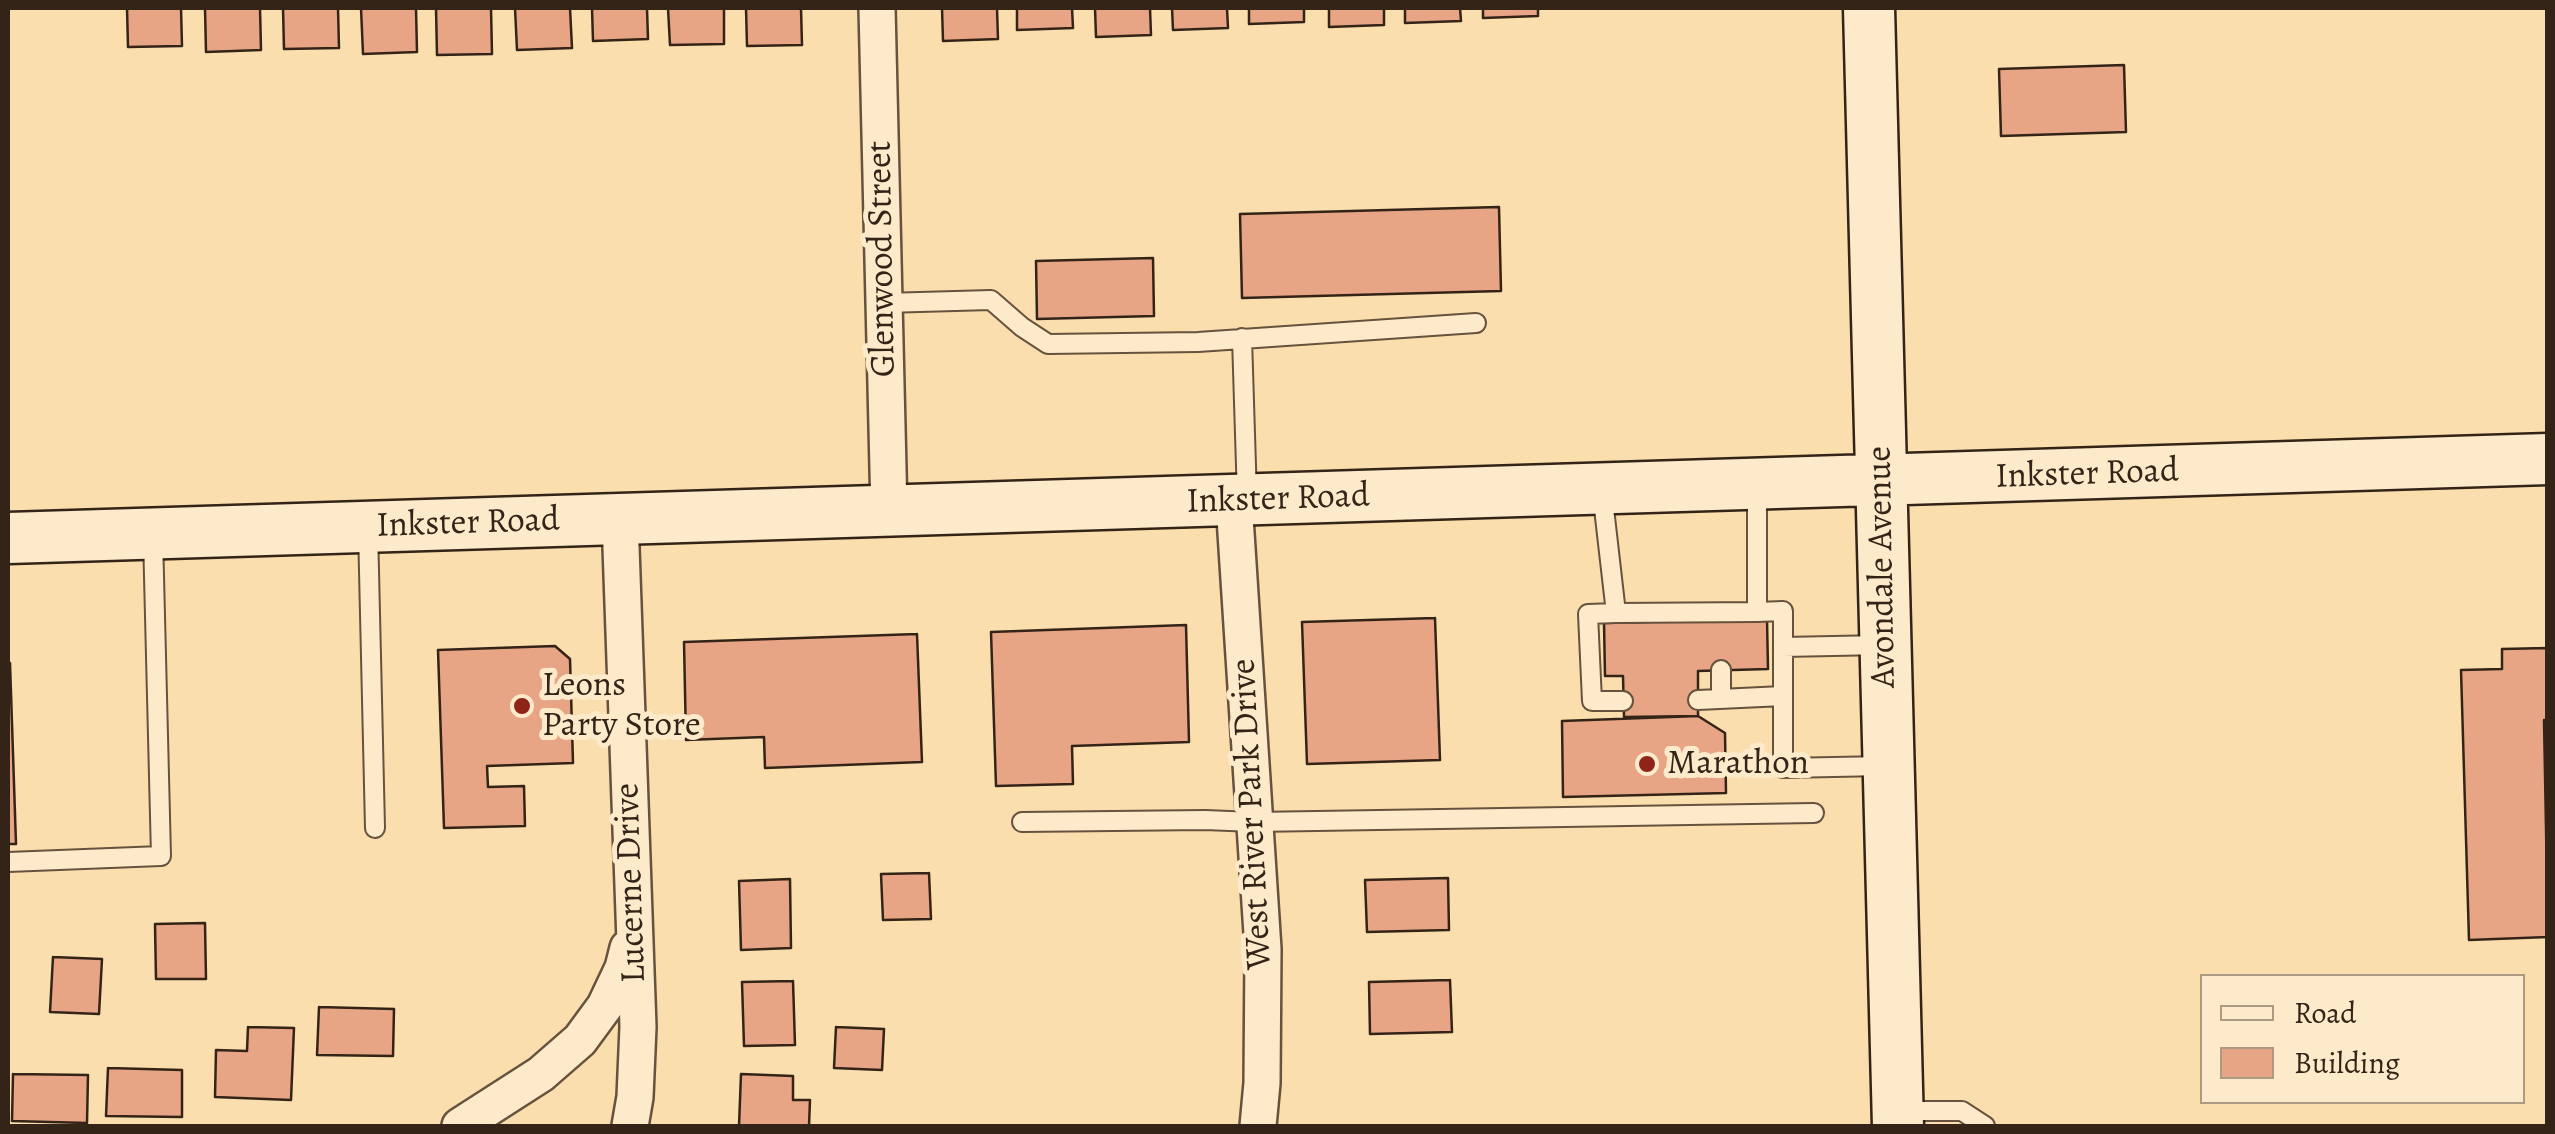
<!DOCTYPE html>
<html>
<head>
<meta charset="utf-8">
<style>
  body { margin:0 }
  #map { position:relative; width:2555px; height:1134px; overflow:hidden; background:#fbdeae; font-family:Alegreya,serif }
  canvas { display:block }
  .frame { position:absolute; inset:0; border:10px solid #342417; pointer-events:none }
  .legend { position:absolute; left:2200px; top:974px; width:325px; height:130px; box-sizing:border-box; background:#fceaca; border:2px solid #ac9b82; margin:0; padding:12px 18px; list-style:none; font-size:30px; color:#342417 }
  .legend li { display:flex; align-items:center; gap:20px; height:50px }
  .legend b { width:50px; border:2px solid #ac9b82 }
</style>
</head>
<body>
<div id="map">
<canvas width="2555" height="1134"></canvas>
<div class="frame"></div>
<ul class="legend">
<li><b style="height:12px;background:#fceaca"></b>Road</li>
<li><b style="height:28px;background:#e8a586"></b>Building</li>
</ul>
</div>
<script>
const ctx = document.querySelector('canvas').getContext('2d');
ctx.lineJoin = 'round';
function fill(path, color) {
  ctx.fillStyle = color;
  ctx.fill(path, 'evenodd');
}
function toPath(rows) {
  const path = new Path2D();
  for (const r of rows) {
    path.moveTo(r[0], r[1]);
    for (let i = 2; i < r.length; i += 2) path.lineTo(r[i], r[i + 1]);
  }
  return path;
}
function stroke(path, color, width, dash) {
  ctx.strokeStyle = color;
  ctx.lineWidth = width;
  ctx.lineCap = dash ? 'butt' : 'round';
  ctx.setLineDash(dash || []);
  ctx.stroke(path);
}
function write(font, color, halo, rows, align = 'center') {
  ctx.font = font + ' Alegreya,serif';
  ctx.lineWidth = 10;
  ctx.setLineDash([]);
  ctx.textBaseline = 'middle';
  ctx.strokeStyle = halo;
  ctx.fillStyle = color;
  for (const [text, x, y, turn = 0] of rows) {
    ctx.save();
    ctx.translate(x, y);
    ctx.rotate((+turn || 0) * Math.PI / 180);
    ctx.textAlign = isNaN(turn) ? turn : align;
    if (halo) ctx.strokeText(text, 0, 0);
    ctx.fillText(text, 0, 0);
    ctx.restore();
  }
}
const building = toPath([
  [127,8,181,8,182,46,128,47,127,8],
  [205,8,260,8,261,50,206,52,205,8],
  [283,8,338,8,339,48,284,49,283,8],
  [361,8,416,8,417,52,363,54,361,8],
  [436,8,491,8,492,54,437,55,436,8],
  [515,8,570,8,572,48,517,50,515,8],
  [592,8,647,8,648,39,593,41,592,8],
  [668,8,724,8,724,44,670,45,668,8],
  [746,8,801,8,802,45,747,46,746,8],
  [942,8,997,8,998,39,943,41,942,8],
  [1017,8,1072,8,1073,28,1017,30,1017,8],
  [1095,8,1150,8,1151,35,1096,37,1095,8],
  [1172,8,1227,8,1228,28,1173,30,1172,8],
  [1249,8,1304,8,1304,22,1249,24,1249,8],
  [1329,8,1384,8,1384,25,1329,27,1329,8],
  [1405,8,1460,8,1461,21,1405,23,1405,8],
  [1483,8,1538,8,1538,16,1483,18,1483,8],
  [2124,65,2126,132,2001,136,1999,69,2124,65],
  [1499,207,1501,291,1242,298,1240,214,1499,207],
  [1153,258,1154,316,1037,319,1036,261,1153,258],
  [1435,618,1440,760,1307,764,1302,622,1435,618],
  [1767,619,1768,669,1698,671,1698,716,1624,717,1623,676,1605,676,1604,623,1767,619],
  [1186,625,1189,742,1072,746,1073,784,996,786,991,632,1186,625],
  [917,634,922,762,765,768,764,737,686,740,684,642,917,634],
  [555,646,570,659,573,763,487,766,488,787,524,786,525,826,444,828,438,650,555,646],
  [2548,648,2548,720,2544,720,2548,937,2469,940,2461,670,2502,669,2502,649,2548,648],
  [8,663,10,663,16,844,8,844,8,663],
  [1698,716,1725,733,1726,793,1563,797,1562,721,1698,716],
  [929,873,931,919,883,920,881,874,929,873],
  [1448,878,1449,930,1367,932,1365,880,1448,878],
  [790,879,791,948,741,950,739,881,790,879],
  [205,923,206,979,156,979,155,924,205,923],
  [53,957,102,959,99,1014,50,1012,53,957],
  [1450,980,1452,1032,1370,1034,1369,982,1450,980],
  [793,981,795,1045,744,1046,742,982,793,981],
  [319,1007,394,1009,393,1056,317,1055,319,1007],
  [248,1027,294,1028,291,1100,215,1097,216,1050,247,1051,248,1027],
  [836,1027,884,1029,882,1070,834,1068,836,1027],
  [108,1068,182,1070,182,1117,106,1116,108,1068],
  [13,1074,88,1075,87,1123,12,1121,13,1074],
  [741,1074,793,1076,793,1100,810,1100,809,1126,739,1126,741,1074]
]);
fill(building, '#e8a586');
stroke(building, '#342417', 2.5);
const lane = toPath([
  [884,303,991,300,1022,327,1048,344,1198,342,1476,323],
  [1242,338,1247,498],
  [1602,491,1616,613,1757,612,1757,486],
  [368,528,375,828],
  [1757,612,1783,611,1783,768,1884,766],
  [1616,613,1588,614,1592,701,1623,701],
  [1783,647,1883,645],
  [1721,670,1721,699],
  [1698,700,1783,696],
  [1022,822,1205,820,1254,822,1814,813],
  [8,862,161,856,153,536],
  [1901,1111,1962,1111,1985,1126]
]);
const street = toPath([
  [877,8,889,511],
  [1234,502,1263,949,1262,1083,1258,1126],
  [620,519,638,1027,635,1097,630,1126],
  [460,1126,541,1074,580,1040,605,1006,623,968,628,948]
]);
const secondary = toPath([
  [1869,8,1898,1126],
  [8,538,2548,459]
]);
stroke(lane, '#66523d', 22);
stroke(street, '#66523d', 40);
stroke(secondary, '#342417', 55);
stroke(lane, '#fceaca', 18);
stroke(street, '#fceaca', 35);
stroke(secondary, '#fceaca', 50);
for (const [x, y, r, color] of [
  [522,706,10,"#8f2418"],
  [1647,764,10,"#8f2418"]
]) {
  const dot = new Path2D();
  dot.arc(x, y, r, 0, 2 * Math.PI);
  ctx.fillStyle = color;
  ctx.fill(dot);
  stroke(dot, '#fceaca', 4);
}
write('35px', '#342417', '#fceaca', [
  ["Glenwood Street",883,259,-91],
  ["Inkster Road",2087,475,-2],
  ["Inkster Road",1278,500,-2],
  ["Inkster Road",468,524,-2],
  ["Avondale Avenue",1883,567,-91],
  ["West River Park Drive",1253,814,-93],
  ["Lucerne Drive",632,883,-92]
]);
write('35px', '#342417', '#fceaca', [
  ["Leons",542,686],
  ["Party Store",542,726],
  ["Marathon",1667,764]
], 'left');
</script>
</body>
</html>
